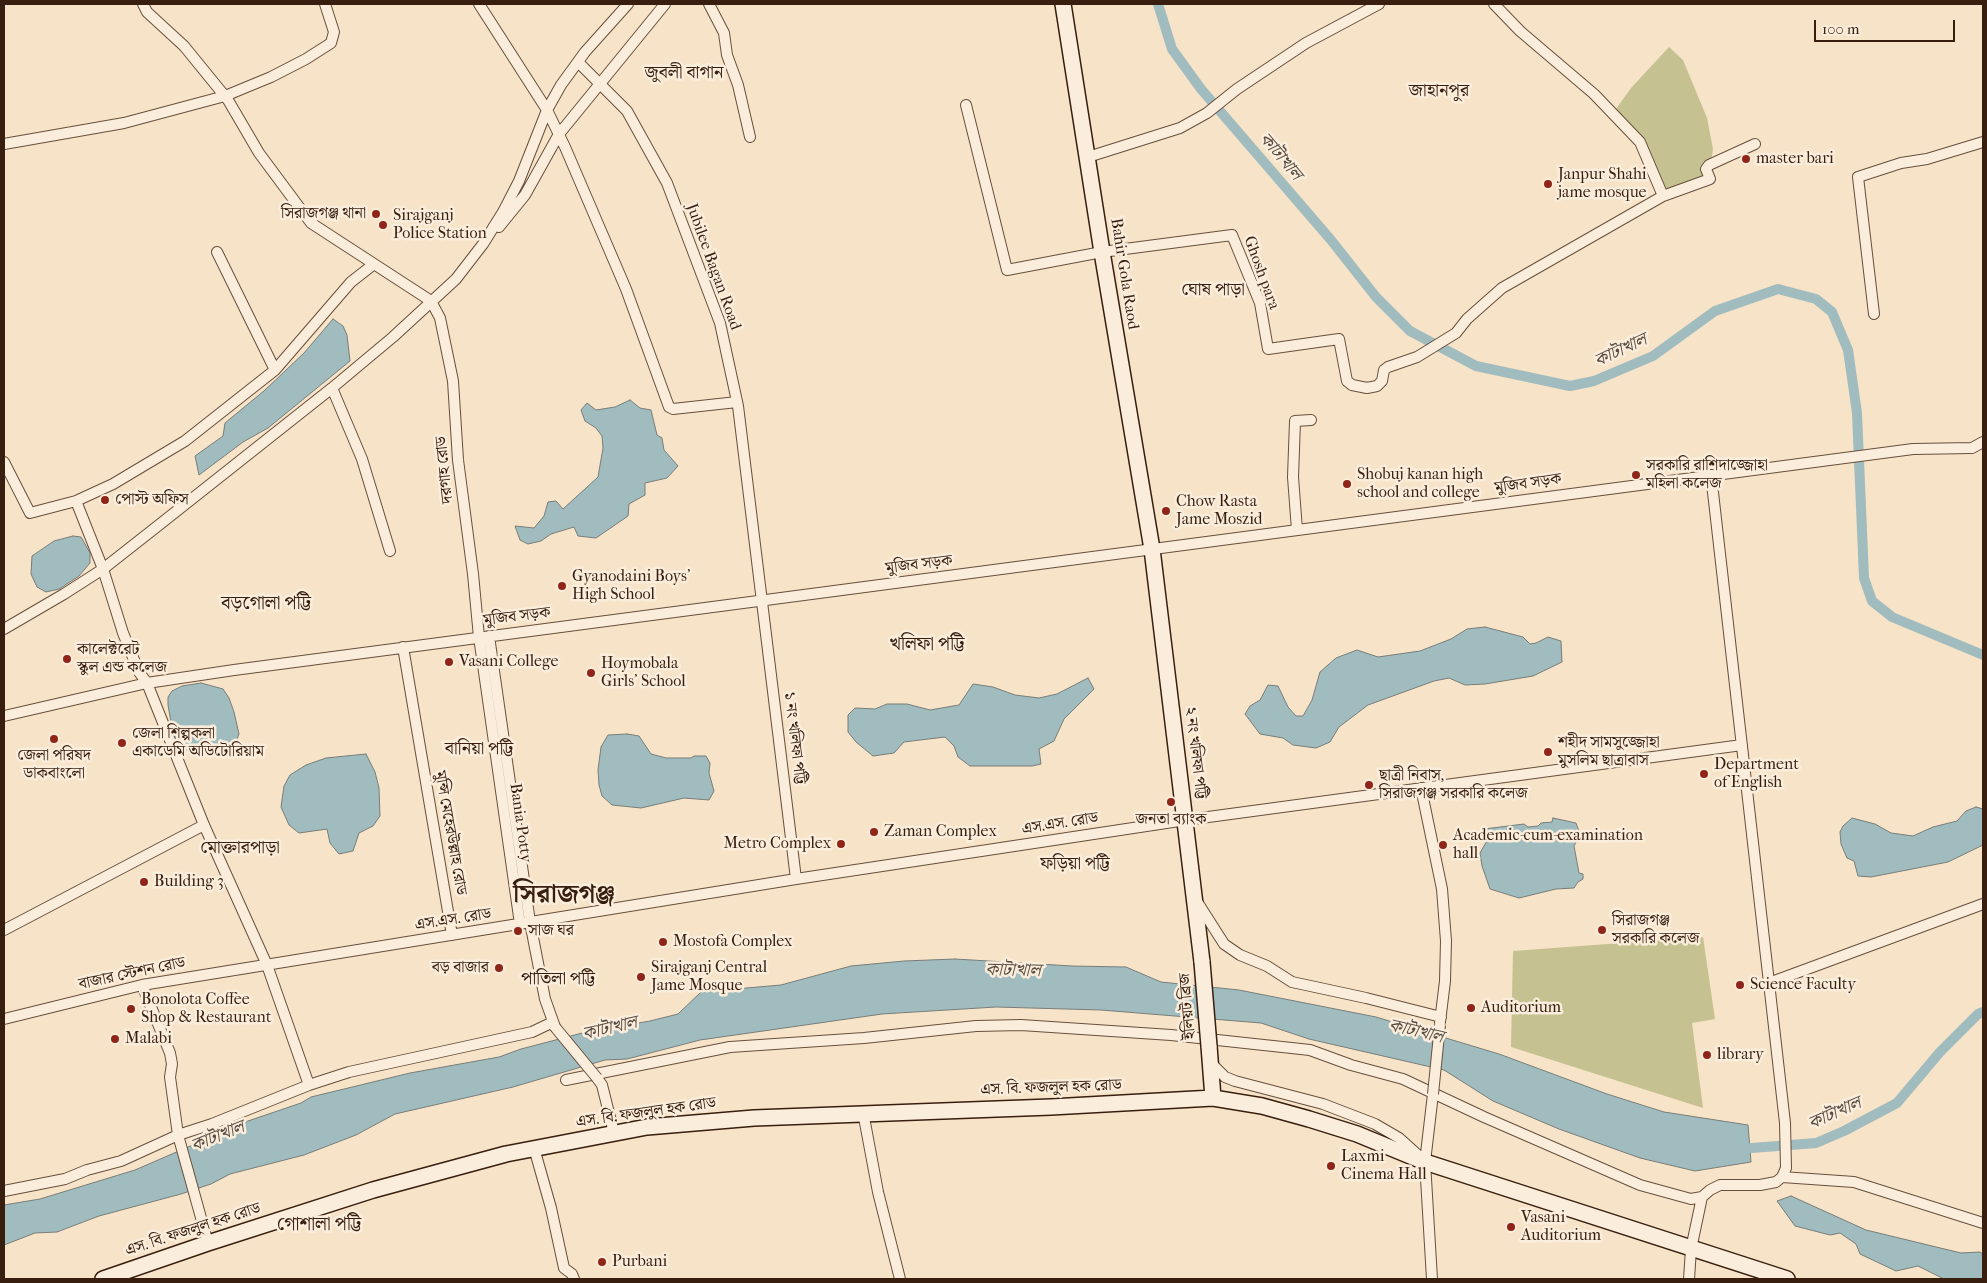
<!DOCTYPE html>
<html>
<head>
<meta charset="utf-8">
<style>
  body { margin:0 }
  #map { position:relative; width:1987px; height:1283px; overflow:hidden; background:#f7e3c7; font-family:"IM FELL French Canon",serif }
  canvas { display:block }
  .frame { position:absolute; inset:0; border:5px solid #381e0f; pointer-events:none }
  .scale { position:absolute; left:1814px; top:20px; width:141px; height:22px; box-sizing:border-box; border:2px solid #381e0f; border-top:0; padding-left:6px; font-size:15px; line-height:18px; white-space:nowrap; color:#381e0f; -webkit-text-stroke:4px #faeddb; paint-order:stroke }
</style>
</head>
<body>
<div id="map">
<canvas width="1987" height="1283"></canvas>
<div class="frame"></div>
<div class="scale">100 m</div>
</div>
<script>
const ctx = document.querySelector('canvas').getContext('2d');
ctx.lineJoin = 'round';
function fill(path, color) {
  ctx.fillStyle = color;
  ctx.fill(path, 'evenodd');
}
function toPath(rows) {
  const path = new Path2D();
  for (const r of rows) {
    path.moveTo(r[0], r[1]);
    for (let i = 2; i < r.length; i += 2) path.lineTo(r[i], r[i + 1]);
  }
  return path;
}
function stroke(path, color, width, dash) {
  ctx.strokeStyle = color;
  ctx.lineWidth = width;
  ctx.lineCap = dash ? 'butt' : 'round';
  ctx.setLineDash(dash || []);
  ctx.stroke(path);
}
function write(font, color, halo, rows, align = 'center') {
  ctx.font = font + ' "IM FELL French Canon","Noto Serif Bengali",serif';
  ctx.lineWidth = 5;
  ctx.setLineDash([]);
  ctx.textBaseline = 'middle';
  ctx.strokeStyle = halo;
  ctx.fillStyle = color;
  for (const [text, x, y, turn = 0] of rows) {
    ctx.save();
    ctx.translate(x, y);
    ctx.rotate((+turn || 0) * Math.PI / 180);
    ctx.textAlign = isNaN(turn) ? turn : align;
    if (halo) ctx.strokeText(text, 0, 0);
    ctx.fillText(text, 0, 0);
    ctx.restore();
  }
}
fill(toPath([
  [1669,47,1683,60,1707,118,1713,149,1709,176,1663,196,1632,130,1616,109,1631,88],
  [1703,937,1715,1019,1692,1023,1703,1108,1511,1047,1513,951]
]), '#c5c190');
const water = toPath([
  [333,319,343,326,347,335,350,361,268,428,243,442,199,475,195,456,223,436,225,423,265,390,304,353,333,319],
  [630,400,640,408,651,410,657,435,662,438,664,450,678,466,667,478,645,483,645,495,629,504,628,516,596,538,578,536,574,527,551,534,541,541,528,544,520,540,515,526,534,528,544,516,548,502,556,501,563,509,598,477,603,448,602,436,596,428,585,421,581,410,587,403,596,410,615,407,630,400],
  [73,536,81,537,90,553,90,563,79,576,59,589,46,592,37,587,31,574,32,556,54,541,73,536],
  [1485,627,1523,637,1530,644,1536,643,1548,637,1561,641,1562,662,1533,676,1485,684,1465,685,1449,678,1434,681,1368,705,1339,727,1330,742,1316,748,1293,745,1283,738,1260,734,1245,714,1250,706,1260,700,1268,685,1278,686,1288,707,1296,716,1303,716,1312,700,1320,672,1336,658,1357,650,1378,657,1420,651,1451,639,1467,629,1485,627],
  [1088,678,1094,689,1064,719,1054,741,1039,749,1041,764,1032,766,970,766,958,757,954,746,945,737,904,742,894,753,873,756,856,742,848,732,848,715,855,708,875,709,887,704,907,704,930,710,959,705,973,684,993,687,1015,695,1039,698,1057,694,1088,678],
  [201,683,223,689,229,698,234,712,239,734,234,747,221,755,199,754,183,749,174,739,168,705,168,697,172,691,182,686,201,683],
  [627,734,639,736,651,754,666,758,691,758,694,756,706,756,710,763,709,773,714,791,709,800,684,798,641,808,612,805,602,796,599,785,598,770,601,747,608,735,627,734],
  [366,754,375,772,379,788,380,816,373,826,359,833,353,851,339,854,330,843,327,829,299,833,289,825,281,807,284,786,290,775,306,765,326,758,366,754],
  [1976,807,1983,809,1983,845,1948,862,1871,877,1858,876,1854,861,1847,858,1841,844,1840,832,1843,826,1852,818,1875,824,1891,833,1913,836,1933,827,1957,821,1966,811,1976,807],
  [1553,818,1576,823,1580,834,1574,846,1579,873,1583,874,1583,879,1578,882,1574,888,1556,889,1519,898,1490,889,1482,866,1480,853,1488,839,1484,829,1524,824,1528,827,1538,826,1541,823,1552,822,1553,818],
  [955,959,1072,966,1126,967,1161,982,1239,990,1376,1017,1499,1054,1607,1094,1664,1112,1748,1125,1751,1162,1695,1171,1640,1158,1559,1129,1493,1101,1444,1070,1309,1039,1261,1023,1101,1010,996,1007,882,1014,700,1040,627,1059,605,1060,513,1087,395,1114,356,1135,304,1155,230,1174,211,1184,181,1194,99,1216,57,1232,35,1233,4,1245,4,1205,40,1199,135,1170,248,1121,301,1103,311,1097,410,1073,499,1057,521,1049,586,1032,650,1021,678,1014,701,992,781,985,851,966,904,961,955,959],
  [1791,1196,1866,1230,1961,1253,1980,1252,1983,1254,1983,1279,1944,1279,1918,1266,1896,1271,1860,1254,1856,1244,1840,1233,1830,1235,1795,1226,1777,1201,1791,1196]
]);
fill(water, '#a1bcbf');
stroke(water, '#777d79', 1);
stroke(toPath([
  [1158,4,1172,49,1201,89,1331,240,1376,297,1410,331,1476,366,1570,386,1594,381,1653,356,1715,311,1778,289,1816,299,1832,312,1848,350,1857,413,1864,578,1872,601,1892,617,1983,655],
  [1739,1149,1816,1143,1844,1131,1897,1103,1940,1052,1978,1014,1983,1012]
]), '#a1bcbf', 10);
const street = toPath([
  [143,4,147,12,184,46,228,100,259,153,311,223,431,301,440,318,453,381,458,460,473,574,479,637,520,924],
  [479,4,547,110,565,147,626,289,669,407,673,409,737,402],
  [709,4,724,33,727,55,738,85,750,137],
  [578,62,627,111,667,183,720,323,738,406,796,879],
  [966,105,1007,270,1102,252,1232,235,1260,303,1268,349,1339,339,1347,381,1352,385,1367,388,1377,386,1382,381,1384,370,1388,367,1417,357,1456,333,1467,319,1502,288,1663,196,1640,142,1594,94,1520,31,1494,4],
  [4,144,124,123,225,96,271,77,306,59,331,43,334,32,325,4],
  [1088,157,1180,128,1207,113,1237,89,1306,43,1379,4],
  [1663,196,1710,179,1706,169,1709,165,1755,144],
  [499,227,525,195,559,134,665,4],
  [217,252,275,370],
  [1874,314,1858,177,1901,163,1927,159,1983,142],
  [332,388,362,459,390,551],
  [4,462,30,513,76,501,113,484,185,441,275,370,351,282,374,264],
  [76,501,103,569,123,633,139,672,147,683,204,825,267,965,309,1085],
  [1297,530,1293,477,1295,421,1311,420],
  [4,629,64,594,103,569,164,521,332,388,393,337,456,279,483,244,503,212,519,181,547,110,561,85,585,52,628,4],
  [489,636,530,922,545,999,555,1027],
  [403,647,452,935],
  [4,716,147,683,234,670,1913,449,1972,448,1983,442],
  [1421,788,1442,889,1446,941,1445,981,1440,1022],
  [1196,900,1224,944,1240,955,1267,966,1292,982,1366,998,1441,1017],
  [4,930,204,825],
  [1769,983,1983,904],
  [142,985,170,1053,172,1064,170,1077,178,1135,208,1243],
  [4,1019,142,985,796,879,1186,820,1742,745],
  [1211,1063,1225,1077,1235,1081,1323,1104,1375,1124,1399,1138,1419,1156],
  [597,1078,602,1085,614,1133],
  [566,1080,730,1047,864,1038,976,1026,1021,1025,1171,1035,1310,1050,1351,1065,1403,1079,1484,1117,1640,1185,1691,1199,1702,1197],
  [863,1112,878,1192,900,1279],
  [534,1148,551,1208,564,1268,572,1274,574,1279],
  [1782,1177,1854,1182,1983,1223],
  [4,1191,65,1179,87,1170,121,1161,178,1135,212,1124,309,1085,349,1072,532,1032,553,1022],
  [1432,1279,1425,1162,1433,1094],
  [1689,1279,1691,1249,1702,1197,1710,1190,1720,1185,1760,1185,1776,1182,1782,1177,1786,1168,1785,1123,1711,475]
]);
const secondary = toPath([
  [1063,4,1102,252,1152,549,1202,962],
  [1209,1046,1213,1098],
  [103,1279,208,1243,373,1190,506,1154,647,1127,754,1118,1051,1107,1213,1098,1262,1106,1309,1119,1357,1134,1425,1162,1787,1279]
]);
stroke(street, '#684f3d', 12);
stroke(secondary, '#381e0f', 18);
stroke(street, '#faeddb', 10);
stroke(secondary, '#faeddb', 15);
const streetBridge = toPath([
  [555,1027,597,1078],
  [1433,1094,1440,1025]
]);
const secondaryBridge = toPath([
  [1202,962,1209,1046]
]);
stroke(streetBridge, '#684f3d', 12, []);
stroke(secondaryBridge, '#381e0f', 18, []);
stroke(streetBridge, '#faeddb', 10);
stroke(secondaryBridge, '#faeddb', 15);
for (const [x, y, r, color] of [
  [1746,159,5,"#8f2418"],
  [1548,184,5,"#8f2418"],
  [376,214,5,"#8f2418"],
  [383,225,5,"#8f2418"],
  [1636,475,5,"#8f2418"],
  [1347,484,5,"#8f2418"],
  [105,500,5,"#8f2418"],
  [1166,511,5,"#8f2418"],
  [562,586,5,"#8f2418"],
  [67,659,5,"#8f2418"],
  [449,662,5,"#8f2418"],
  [591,673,5,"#8f2418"],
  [54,739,5,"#8f2418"],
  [122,743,5,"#8f2418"],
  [1548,752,5,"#8f2418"],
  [1704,774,5,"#8f2418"],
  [1369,785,5,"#8f2418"],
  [1171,802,5,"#8f2418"],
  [874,832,5,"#8f2418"],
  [841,844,5,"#8f2418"],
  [1443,845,5,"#8f2418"],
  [144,882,5,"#8f2418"],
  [1602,930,5,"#8f2418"],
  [518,931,5,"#8f2418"],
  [663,942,5,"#8f2418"],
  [499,968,5,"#8f2418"],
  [641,977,5,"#8f2418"],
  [1740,985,5,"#8f2418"],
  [1471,1008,5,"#8f2418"],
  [131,1009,5,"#8f2418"],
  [115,1039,5,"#8f2418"],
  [1707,1055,5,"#8f2418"],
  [1331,1166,5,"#8f2418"],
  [1511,1227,5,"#8f2418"],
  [602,1262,5,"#8f2418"]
]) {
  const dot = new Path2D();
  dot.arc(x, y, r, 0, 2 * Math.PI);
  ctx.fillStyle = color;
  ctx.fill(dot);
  stroke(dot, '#faeddb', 2);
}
write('16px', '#381e0f', '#faeddb', [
  ["master bari",1756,159],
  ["Janpur Shahi",1558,175],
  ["jame mosque",1558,193],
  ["সিরাজগঞ্জ থানা",366,214,"right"],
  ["Sirajganj",393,216],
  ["Police Station",393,234],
  ["সরকারি রাশিদাজ্জোহা",1646,466],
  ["মহিলা কলেজ",1646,484],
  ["Shobuj kanan high",1357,475],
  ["school and college",1357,493],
  ["পোস্ট অফিস",115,500],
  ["Chow Rasta",1176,502],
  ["Jame Moszid",1176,520],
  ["Gyanodaini Boys'",572,577],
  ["High School",572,595],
  ["কালেক্টরেট",77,650],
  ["স্কুল এন্ড কলেজ",77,668],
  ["Vasani College",459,662],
  ["Hoymobala",601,664],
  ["Girls' School",601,682],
  ["জেলা শিল্পকলা",132,734],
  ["একাডেমি অডিটোরিয়াম",132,752],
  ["শহীদ সামসুজ্জোহা",1558,743],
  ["মুসলিম ছাত্রাবাস",1558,761],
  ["জেলা পরিষদ",54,756,"center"],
  ["ডাকবাংলো",54,774,"center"],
  ["Department",1714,765],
  ["of English",1714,783],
  ["ছাত্রী নিবাস,",1379,776],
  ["সিরাজগঞ্জ সরকারি কলেজ",1379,794],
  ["জনতা ব্যাংক",1171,820,"center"],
  ["Zaman Complex",884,832],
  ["Academic-cum-examination",1453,836],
  ["hall",1453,854],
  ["Metro Complex",831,844,"right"],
  ["Building 3",154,882],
  ["সিরাজগঞ্জ",1612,921],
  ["সরকারি কলেজ",1612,939],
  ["সাজ ঘর",528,931],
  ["Mostofa Complex",673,942],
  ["বড় বাজার",489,968,"right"],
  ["Sirajganj Central",651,968],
  ["Jame Mosque",651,986],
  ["Science Faculty",1750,985],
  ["Bonolota Coffee",141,1000],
  ["Shop & Restaurant",141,1018],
  ["Auditorium",1481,1008],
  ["Malabi",125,1039],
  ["library",1717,1055],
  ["Laxmi",1341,1157],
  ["Cinema Hall",1341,1175],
  ["Vasani",1521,1218],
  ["Auditorium",1521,1236],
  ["Purbani",612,1262]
], 'left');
write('16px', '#381e0f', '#faeddb', [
  ["Jubilee Bagan Road",713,267,70],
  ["Ghosh para",1261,273,70],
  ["Bahir Gola Raod",1124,274,81],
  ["দরগাহ রোড",445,470,-96],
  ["মুজিব সড়ক",1528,484,-8],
  ["মুজিব সড়ক",919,565,-7],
  ["মুজিব সড়ক",517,617,-7],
  ["১ নং খলিফা পট্টি",794,738,83],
  ["২ নং খলিফা পট্টি",1195,753,83],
  ["Bania Potty",520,823,82],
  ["এস.এস. রোড",1060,824,-9],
  ["মুন্সি মেহেরউল্লাহ রোড",450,833,80],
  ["এস.এস. রোড",453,920,-9],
  ["বাজার স্টেশন রোড",132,974,-12],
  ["ইলিয়ট ব্রিজ",1188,1006,-95],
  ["এস. বি. ফজলুল হক রোড",1051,1088,-2],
  ["এস. বি. ফজলুল হক রোড",646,1113,-8],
  ["এস. বি. ফজলুল হক রোড",193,1230,-18]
]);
write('18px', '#381e0f', '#faeddb', [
  ["জুবলী বাগান",684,74],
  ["জাহানপুর",1439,92],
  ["ঘোষ পাড়া",1213,291],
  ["বানিয়া পট্টি",479,750],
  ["মোক্তারপাড়া",240,849],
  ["ফড়িয়া পট্টি",1075,865],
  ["পাতিলা পট্টি",558,980]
]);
write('italic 18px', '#584d44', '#faeddb', [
  ["কাটাখাল",1280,157,50],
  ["কাটাখাল",1621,351,-25],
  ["কাটাখাল",1013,971,1],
  ["কাটাখাল",610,1029,-13],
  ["কাটাখাল",1416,1032,13],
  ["কাটাখাল",1835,1114,-24],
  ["কাটাখাল",218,1137,-22]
]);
write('19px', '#381e0f', '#faeddb', [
  ["বড়গোলা পট্টি",266,604],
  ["খলিফা পট্টি",927,645],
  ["গোশালা পট্টি",319,1225]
]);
write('bold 26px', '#381e0f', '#faeddb', [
  ["সিরাজগঞ্জ",564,896]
]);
</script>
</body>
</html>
